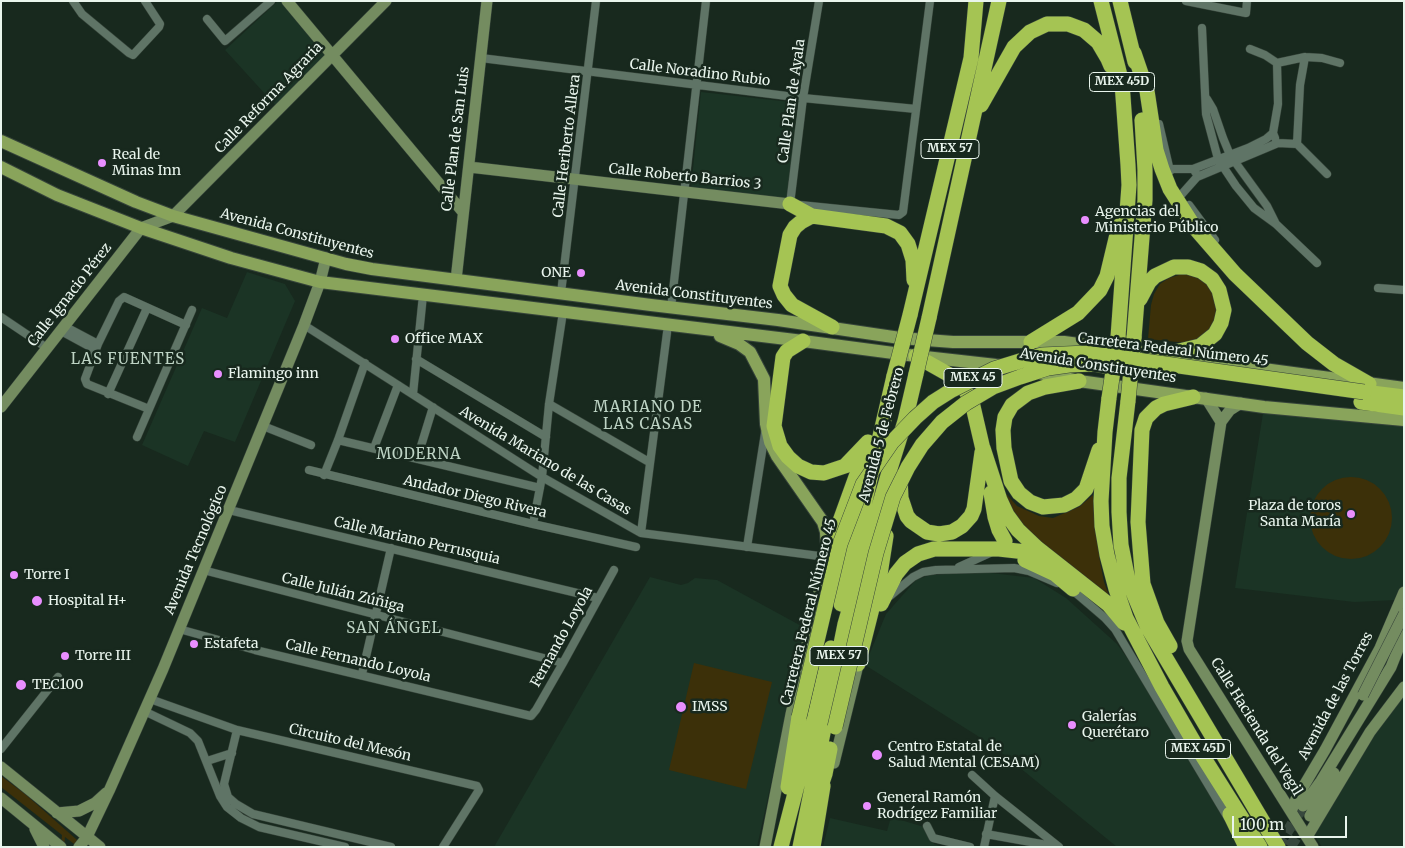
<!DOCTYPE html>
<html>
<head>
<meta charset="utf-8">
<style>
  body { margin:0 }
  #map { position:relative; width:1405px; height:848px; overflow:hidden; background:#18291e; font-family:Merriweather,serif }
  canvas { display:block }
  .frame { position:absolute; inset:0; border:2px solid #e9f5ed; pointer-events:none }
  .scale { position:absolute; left:1232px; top:816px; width:115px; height:22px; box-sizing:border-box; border:2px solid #e9f5ed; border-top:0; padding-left:6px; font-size:15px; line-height:18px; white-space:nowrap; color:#e9f5ed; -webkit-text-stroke:4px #18291e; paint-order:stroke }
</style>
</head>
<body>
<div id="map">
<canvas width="1405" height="848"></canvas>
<div class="frame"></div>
<div class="scale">100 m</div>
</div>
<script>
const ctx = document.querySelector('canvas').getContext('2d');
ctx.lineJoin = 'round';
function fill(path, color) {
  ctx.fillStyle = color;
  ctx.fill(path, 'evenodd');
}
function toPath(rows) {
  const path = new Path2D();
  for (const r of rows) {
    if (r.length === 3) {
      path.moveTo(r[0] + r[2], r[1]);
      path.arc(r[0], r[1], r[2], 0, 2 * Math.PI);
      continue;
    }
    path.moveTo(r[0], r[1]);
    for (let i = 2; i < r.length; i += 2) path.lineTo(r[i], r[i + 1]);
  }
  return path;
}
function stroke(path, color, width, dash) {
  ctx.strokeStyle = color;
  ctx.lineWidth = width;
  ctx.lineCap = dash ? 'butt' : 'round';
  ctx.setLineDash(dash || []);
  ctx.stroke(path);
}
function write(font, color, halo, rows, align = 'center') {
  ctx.font = font + ' Merriweather,serif';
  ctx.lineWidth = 5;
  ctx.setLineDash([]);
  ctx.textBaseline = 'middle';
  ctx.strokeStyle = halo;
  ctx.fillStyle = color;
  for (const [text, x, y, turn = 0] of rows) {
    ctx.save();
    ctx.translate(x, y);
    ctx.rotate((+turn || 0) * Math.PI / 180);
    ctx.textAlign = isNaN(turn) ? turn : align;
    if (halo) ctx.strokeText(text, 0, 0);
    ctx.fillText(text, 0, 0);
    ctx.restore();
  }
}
fill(toPath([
  [278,1,281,1,326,54,276,106,225,50],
  [701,92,799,103,789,199,691,188],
  [247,272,285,284,295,301,235,442,204,431,188,466,142,445,202,308,227,318],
  [1264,407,1404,422,1404,591,1395,600,1354,602,1235,588],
  [982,572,1034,578,1066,598,1117,644,1141,677,1240,847,1117,847,992,745,865,665,886,614,916,580,930,575],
  [650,577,681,585,688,583,695,578,717,580,805,628,757,847,494,847],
  [1404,692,1404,847,1322,847,1313,833,1357,759],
  [891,817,924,827,934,844,943,847,823,847,830,818,887,831]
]), '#1b3425');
fill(toPath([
  [1179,275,1190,275,1200,278,1209,285,1218,304,1215,325,1199,340,1187,343,1148,339,1151,305,1154,294,1160,284,1169,278],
  [1351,518,41],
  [1001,488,1017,506,1039,516,1053,518,1079,507,1093,495,1100,562,1104,582,1113,606,1019,525],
  [694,663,772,682,746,789,669,770],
  [1,776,25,794,85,847,78,847,65,837,64,847,61,847,62,835,1,787]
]), '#3c3009');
stroke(toPath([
  [1278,847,1303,806],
  [1290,847,1310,816]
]), '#37483d', 11, [11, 5.5]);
const street = toPath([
  [73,1,82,14,129,53,133,55,159,27,160,24,145,1],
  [819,1,803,98,790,204,899,215,903,212,930,1],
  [1186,1,1246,13,1247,1],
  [207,19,225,41,271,1],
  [1202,28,1206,114,1218,159,1236,186,1254,208,1276,224,1317,263],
  [1250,49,1265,55,1277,63,1305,57,1322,58,1340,63],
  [481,58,803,98,916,109],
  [1207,99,1213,109,1223,138,1230,155,1267,206,1275,222],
  [1159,124,1170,171],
  [1275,138,1273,133,1278,104,1277,63],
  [1297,144,1300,85,1305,57],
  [1170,169,1193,169,1196,173],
  [1193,169,1248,148,1266,139,1273,133],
  [1181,195,1197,177,1278,143,1297,144,1327,174],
  [1189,205,1215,240],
  [1378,288,1404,290],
  [561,293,596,1],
  [671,308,706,1],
  [1,317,47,348],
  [304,325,542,477,641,533,827,557],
  [64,326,98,344],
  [61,331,96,350],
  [416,359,546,437],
  [108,394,147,308],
  [413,394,423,295],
  [549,404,649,462],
  [149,409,87,384,85,379,98,344,119,301,124,297,186,325],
  [263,426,311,445],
  [137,437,192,310],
  [338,440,540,488],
  [374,448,398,385],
  [417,459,433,407],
  [309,470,533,524,636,547],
  [324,475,338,440,365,363],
  [229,510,598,598],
  [533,524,542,477,549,404,563,312],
  [641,533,668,325],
  [747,547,765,433],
  [959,567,992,552],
  [203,570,563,663],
  [1070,588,1105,618,1115,629,1228,818],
  [890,596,913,577,923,572,936,570,1014,568,1029,571,1057,583],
  [179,629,255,650,531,716,536,710,563,663,614,570],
  [362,674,391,548],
  [150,699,237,730,477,786,479,790,443,847],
  [144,711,190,733,198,741,220,796,227,807,241,818,259,827,345,847],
  [237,730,224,784,228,797,236,804,253,814,391,847],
  [1,749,58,677],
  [207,761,232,753],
  [972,775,995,796,1059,847],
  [927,826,933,838,970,847],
  [986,834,1058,847],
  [984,847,995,796]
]);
const secondary = toPath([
  [287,1,462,211],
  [469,167,790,204],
  [456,280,487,1],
  [1206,398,1221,422],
  [1241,403,1230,410,1221,422,1187,641,1189,649,1313,847],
  [1,407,141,228,173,216,386,1],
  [834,763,860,657],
  [1,767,100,847],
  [1,798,61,847],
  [1303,806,1321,781,1391,667,1399,647,1404,628],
  [1291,812,1296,799,1325,750,1380,648,1404,592],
  [57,813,79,811,95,803,106,793],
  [1310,816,1334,773],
  [35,829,44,847],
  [1307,837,1370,732,1404,687],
  [79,847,87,837,109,791,163,669,304,325,320,282,326,258],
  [765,847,791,714,827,557]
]);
const primary = toPath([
  [1,141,136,202,173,216,346,264,372,269,651,305,778,320,900,338,953,342,1064,342,1404,388],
  [1,167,57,195,141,228,231,258,320,282,803,341,916,356,1005,366],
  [720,336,739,344,750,352,764,379,766,424,770,442,777,456,823,522,826,532,827,553],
  [1035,372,1079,381,1264,407,1404,420]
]);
const highway = toPath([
  [1101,1,1122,83,1128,165,1129,185,1118,337],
  [1120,1,1135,62],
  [1134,53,1147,91,1156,150,1162,169,1170,189,1195,228,1235,274,1307,343,1334,364,1369,384],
  [981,105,1014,47,1030,32,1047,24,1068,24,1084,30,1098,42,1108,59,1111,66],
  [790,204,812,216],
  [1140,299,1149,282,1155,276,1174,267,1188,267,1201,271,1212,279,1219,290,1224,310,1221,323,1215,334,1200,346,1162,355],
  [910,315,971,58,976,1],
  [929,318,999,1],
  [832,327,792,305,784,295,780,286,790,235,795,227,801,222,812,216,886,226,900,233,908,244,913,260,914,280],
  [1134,338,1145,200,1145,170,1142,120],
  [803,341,787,351,783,357,774,426,780,446,788,457,798,466,811,472,824,473,845,466,868,442],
  [1031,342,1078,313,1100,290,1107,276,1119,226],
  [916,356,948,374,966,391,972,402,985,458],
  [1079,381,1045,387,1028,393,1012,405,1005,417,1003,430,1004,448,1011,481,1019,493,1030,502,1043,507,1064,505,1076,499,1086,489,1099,450],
  [1364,392,1404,397],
  [1109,398,1105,432,1101,501,1102,526,1107,555,1116,589,1126,618,1162,687,1195,744,1260,847],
  [1128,401,1119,478,1119,512,1121,545,1128,580,1148,628,1278,847],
  [1361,402,1404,408],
  [983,448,1000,500,1007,515,1018,530,1037,548,1108,604,1124,623],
  [900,477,901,498,907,516,911,521,927,532,939,534,952,532,962,526,971,516,974,509,982,452],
  [991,493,995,517,999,530,1005,541],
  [827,557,866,449],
  [1025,560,1055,574,1073,589],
  [841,604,894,376],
  [881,604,896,574,905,563,918,554,934,549,999,549,1044,554],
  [1170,646,1157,623,1143,584,1138,522,1142,430,1146,418,1156,408,1164,404,1193,397],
  [858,664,879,581,886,536],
  [788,787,799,717],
  [818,795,825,774,830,749],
  [1230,814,1246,847],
  [781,847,813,724,831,648],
  [800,847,845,624,889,472,905,421,916,374],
  [813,847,823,786]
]);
stroke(street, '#36443a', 9);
stroke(secondary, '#36443a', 12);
stroke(primary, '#36443a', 14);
stroke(highway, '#36443a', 16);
stroke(street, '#5f7466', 8);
stroke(secondary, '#748c60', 11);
stroke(primary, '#89a45b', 12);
stroke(highway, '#a5c453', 15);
const secondaryBridge = toPath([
  [1363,695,1404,614]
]);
const highwayBridge = toPath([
  [916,374,929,318],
  [894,376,910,315],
  [1109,398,1118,337],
  [1128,401,1134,338],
  [799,717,840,544,863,484,892,442,915,418,933,402,952,390,994,369,1020,361,1042,355,1087,353,1364,392],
  [835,727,876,553,893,497,908,467,922,445,942,422,966,403,993,387,1020,377,1048,368,1069,365,1094,364,1111,367]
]);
stroke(secondaryBridge, '#36443a', 12, []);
stroke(highwayBridge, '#36443a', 16, []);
stroke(secondaryBridge, '#748c60', 11);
stroke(highwayBridge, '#a5c453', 15);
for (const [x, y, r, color] of [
  [102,163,5,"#e98eff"],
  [1085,220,5,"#e98eff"],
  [581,273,5,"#e98eff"],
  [395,339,5,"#e98eff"],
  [218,374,5,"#e98eff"],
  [1351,514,5,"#e98eff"],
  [14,575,5,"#e98eff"],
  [37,601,6,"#e98eff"],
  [194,644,5,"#e98eff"],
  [65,656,5,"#e98eff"],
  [21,685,6,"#e98eff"],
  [681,707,6,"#e98eff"],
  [1072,725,5,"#e98eff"],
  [877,755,6,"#e98eff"],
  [867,806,5,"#e98eff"]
]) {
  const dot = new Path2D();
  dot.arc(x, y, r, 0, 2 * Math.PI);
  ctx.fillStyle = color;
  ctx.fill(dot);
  stroke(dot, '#18291e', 2);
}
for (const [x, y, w] of [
  [1122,82,65],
  [950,149,58],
  [973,378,58],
  [839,656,58],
  [1198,749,65]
]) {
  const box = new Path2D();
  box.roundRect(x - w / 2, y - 9.5, w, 19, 4);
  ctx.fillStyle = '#18291e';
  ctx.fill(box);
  stroke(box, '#e9f5ed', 1);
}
write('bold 12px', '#e9f5ed', null, [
  ["MEX 45D",1122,82],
  ["MEX 57",950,149],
  ["MEX 45",973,378],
  ["MEX 57",839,656],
  ["MEX 45D",1198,749]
]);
write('14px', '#e9f5ed', '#18291e', [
  ["Calle Noradino Rubio",700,73,7],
  ["Calle Reforma Agraria",269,98,-46],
  ["Calle Plan de Ayala",792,101,-82],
  ["Calle Plan de San Luis",456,139,-83],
  ["Calle Heriberto Allera",567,146,-83],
  ["Calle Roberto Barrios 3",685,177,6],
  ["Avenida Constituyentes",297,234,15],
  ["Calle Ignacio Pérez",70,295,-52],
  ["Avenida Constituyentes",694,295,7],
  ["Carretera Federal Número 45",1173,350,7],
  ["Avenida Constituyentes",1098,366,9],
  ["Avenida 5 de Febrero",882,435,-75],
  ["Avenida Mariano de las Casas",545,461,31],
  ["Andador Diego Rivera",475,497,13],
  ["Calle Mariano Perrusquia",417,541,13],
  ["Avenida Tecnológico",196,550,-67],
  ["Calle Julián Zúñiga",343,593,14],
  ["Carretera Federal Número 45",809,612,-76],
  ["Fernando Loyola",562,637,-61],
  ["Calle Fernando Loyola",358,661,13],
  ["Avenida de las Torres",1336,696,-62],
  ["Calle Hacienda del Vegil",1256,727,58],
  ["Circuito del Mesón",350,743,13]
]);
write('14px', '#e9f5ed', '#18291e', [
  ["Real de",112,155],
  ["Minas Inn",112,171],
  ["Agencias del",1095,212],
  ["Ministerio Público",1095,228],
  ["ONE",571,273,"right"],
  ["Office MAX",405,339],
  ["Flamingo inn",228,374],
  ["Plaza de toros",1341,506,"right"],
  ["Santa María",1341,522,"right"],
  ["Torre I",24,575],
  ["Hospital H+",48,601],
  ["Estafeta",204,644],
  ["Torre III",75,656],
  ["TEC100",32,685],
  ["IMSS",692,707],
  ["Galerías",1082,717],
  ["Querétaro",1082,733],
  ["Centro Estatal de",888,747],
  ["Salud Mental (CESAM)",888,763],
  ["General Ramón",877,798],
  ["Rodrígez Familiar",877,814]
], 'left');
ctx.letterSpacing = '1px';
write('15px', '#bed4c5', '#18291e', [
  ["LAS FUENTES",128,360],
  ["MARIANO DE",648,408],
  ["LAS CASAS",648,425],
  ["MODERNA",419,455],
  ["SAN ÁNGEL",394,629]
]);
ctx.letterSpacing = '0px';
</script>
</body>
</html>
